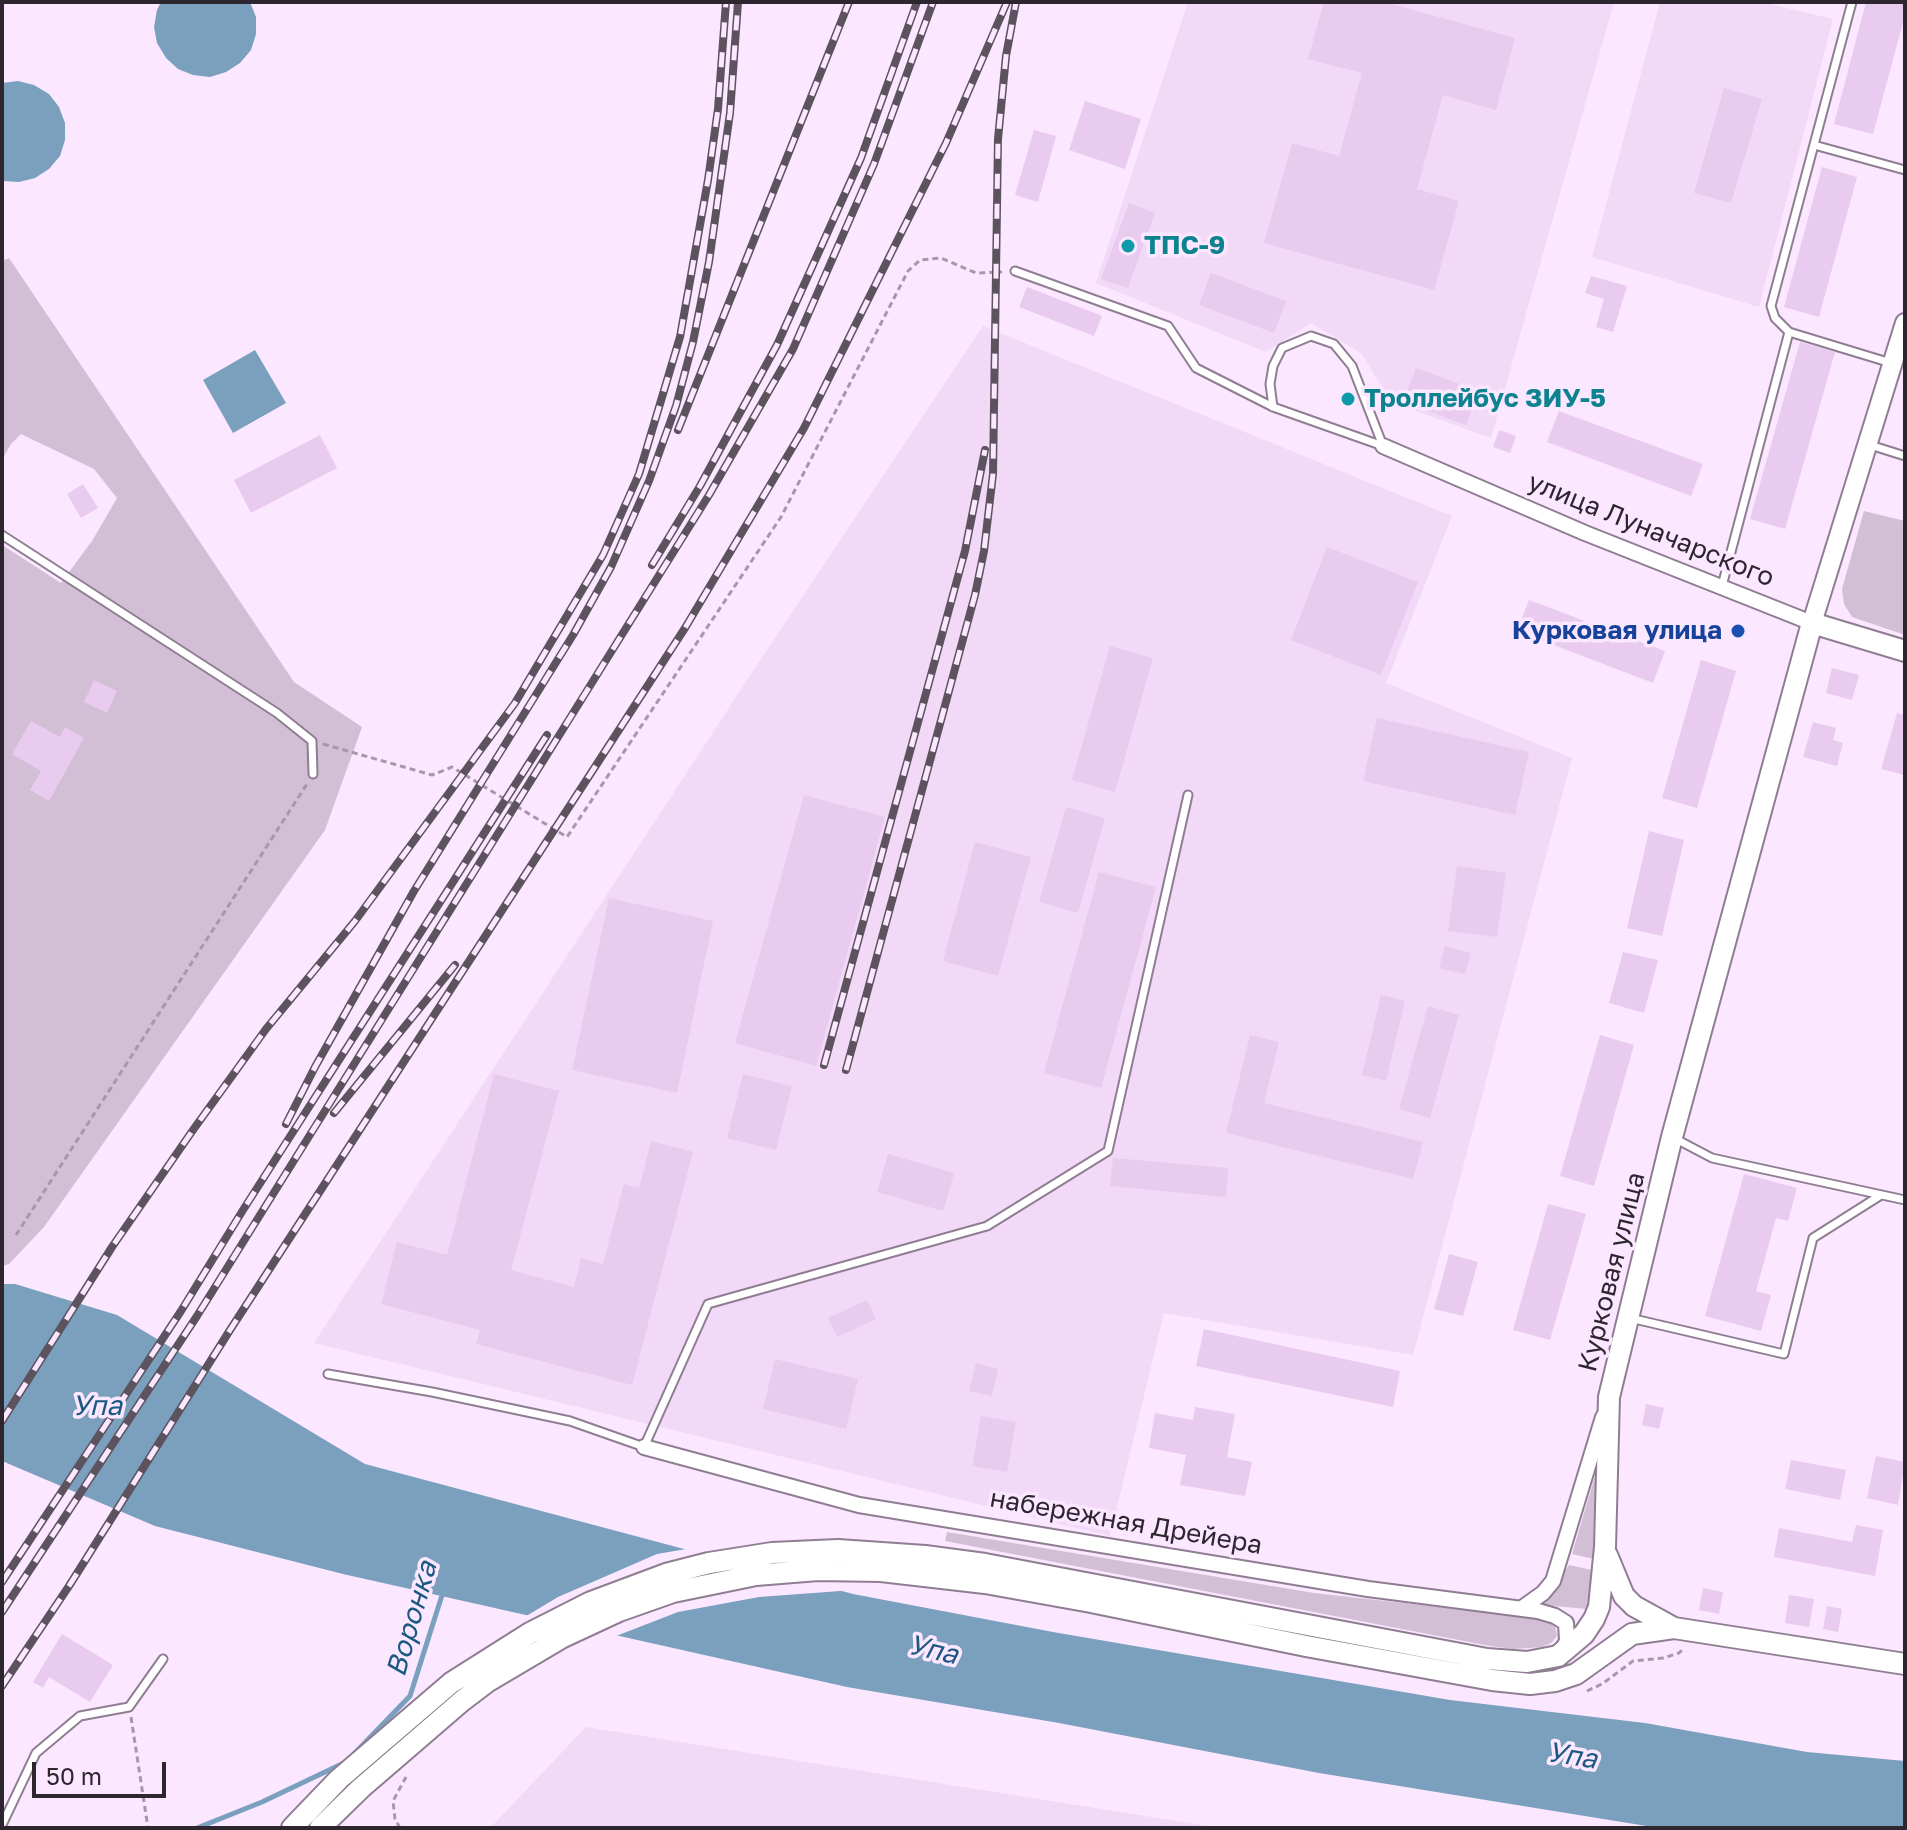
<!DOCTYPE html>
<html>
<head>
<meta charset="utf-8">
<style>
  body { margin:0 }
  #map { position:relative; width:1907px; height:1830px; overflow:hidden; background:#fbe7ff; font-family:"Golos Text",sans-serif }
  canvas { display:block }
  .frame { position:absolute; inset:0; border:4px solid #2d262e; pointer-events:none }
  .scale { position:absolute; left:32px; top:1762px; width:134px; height:36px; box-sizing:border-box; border:4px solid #2d262e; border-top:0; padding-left:10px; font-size:24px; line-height:28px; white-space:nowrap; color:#2d262e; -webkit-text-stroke:6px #fbe7ff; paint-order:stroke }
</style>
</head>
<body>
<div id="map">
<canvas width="1907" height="1830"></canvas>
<div class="frame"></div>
<div class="scale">50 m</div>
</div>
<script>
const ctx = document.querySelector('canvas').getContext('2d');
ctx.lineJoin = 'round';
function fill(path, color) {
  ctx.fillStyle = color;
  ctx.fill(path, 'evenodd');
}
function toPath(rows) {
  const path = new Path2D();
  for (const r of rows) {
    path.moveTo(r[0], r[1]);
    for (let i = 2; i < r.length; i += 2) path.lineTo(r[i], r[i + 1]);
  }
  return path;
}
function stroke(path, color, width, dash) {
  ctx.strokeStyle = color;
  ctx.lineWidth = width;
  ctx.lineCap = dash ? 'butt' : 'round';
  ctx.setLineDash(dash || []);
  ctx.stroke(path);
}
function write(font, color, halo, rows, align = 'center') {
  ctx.font = font + ' "Golos Text",sans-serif';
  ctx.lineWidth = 7;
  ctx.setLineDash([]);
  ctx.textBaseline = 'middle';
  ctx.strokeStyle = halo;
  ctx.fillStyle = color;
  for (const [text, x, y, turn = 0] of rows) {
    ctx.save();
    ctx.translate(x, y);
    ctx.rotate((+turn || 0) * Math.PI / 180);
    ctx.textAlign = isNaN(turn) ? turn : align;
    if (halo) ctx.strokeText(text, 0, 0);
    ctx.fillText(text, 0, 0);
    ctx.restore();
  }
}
fill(toPath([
  [1188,2,1614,2,1491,438,1391,402,1361,353,1311,323,1266,352,1096,283],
  [1660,2,1761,2,1833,19,1759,307,1592,257],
  [983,326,1452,516,1386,683,1572,758,1413,1355,1164,1313,1110,1536,314,1343,755,668],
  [586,1727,1221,1828,490,1828]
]), '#f2d9f7');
fill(toPath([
  [9,258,294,682,362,727,325,830,44,1227,9,1264,2,1266,2,545,61,583,92,541,117,498,94,469,21,434,11,444,2,460,2,261],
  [1864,511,1905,521,1905,635,1852,617,1844,604,1842,589],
  [1600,1459,1594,1559,1572,1554],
  [947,1532,1314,1593,1547,1619,1555,1625,1557,1636,1551,1643,1542,1647,1514,1649,1490,1646,945,1541],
  [1569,1565,1592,1570,1590,1602,1587,1609,1543,1605]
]), '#d2bfd6');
fill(toPath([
  [161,2,250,2,256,17,256,34,251,50,240,63,226,72,210,77,193,75,178,69,166,58,157,43,154,27,157,10],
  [18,81,34,85,49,94,59,107,65,123,65,140,60,156,49,169,35,178,19,182,2,181,2,83],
  [255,350,286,403,233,433,203,380],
  [2,1284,15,1284,117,1315,365,1464,853,1594,1053,1632,1450,1700,1645,1723,1807,1752,1905,1761,1905,1828,1659,1828,1319,1773,1059,1723,847,1687,343,1574,155,1526,2,1461]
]), '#7aa0bd');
fill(toPath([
  [692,1548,854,1590,759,1597,678,1612,611,1638,523,1618,558,1597,657,1554]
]), '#fbe7ff');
stroke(toPath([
  [353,1755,410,1696,444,1589],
  [197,1828,262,1802,346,1762]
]), '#7aa0bd', 5);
fill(toPath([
  [1324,2,1384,2,1515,38,1496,110,1443,95,1417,189,1459,201,1434,290,1264,243,1292,143,1339,156,1362,73,1308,59],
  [1866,2,1905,2,1905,15,1873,134,1834,124],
  [1724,88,1762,99,1731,203,1694,193],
  [1085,101,1141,119,1125,169,1069,150],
  [1034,130,1056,136,1038,202,1015,195],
  [1822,167,1857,177,1819,317,1784,307],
  [1129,203,1155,213,1128,288,1101,279],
  [1211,273,1286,301,1274,333,1199,305],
  [1591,276,1627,286,1613,332,1596,327,1604,299,1585,293],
  [1027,287,1102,316,1094,336,1019,307],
  [1800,342,1835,352,1785,529,1750,519],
  [1416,368,1479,391,1466,425,1403,402],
  [1559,411,1703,464,1691,496,1547,442],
  [1499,430,1516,436,1510,453,1493,447],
  [320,435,337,468,251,513,234,480],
  [83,484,98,508,81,518,67,494],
  [1327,547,1418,582,1381,675,1291,640],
  [1529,600,1665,651,1653,683,1517,631],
  [1110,646,1153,658,1115,792,1072,780],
  [1701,660,1736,671,1697,808,1662,798],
  [1832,668,1859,675,1852,700,1826,693],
  [94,680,117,691,107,713,84,702],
  [1897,713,1905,715,1905,775,1881,769],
  [1377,718,1529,752,1515,815,1363,781],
  [31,721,60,737,65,727,84,738,49,801,30,790,41,771,12,754],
  [1813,722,1836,728,1833,740,1843,743,1837,766,1803,757],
  [804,795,885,817,816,1066,735,1043],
  [1066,807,1105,818,1078,913,1039,902],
  [1649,831,1684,840,1662,936,1627,928],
  [975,842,1031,857,998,976,943,961],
  [1457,866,1506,873,1497,937,1448,931],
  [1099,872,1156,887,1101,1088,1044,1073],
  [609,898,713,921,677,1093,572,1070],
  [1445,946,1471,953,1465,974,1439,968],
  [1623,952,1658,960,1644,1013,1609,1003],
  [1381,995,1405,1001,1386,1081,1362,1075],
  [1428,1006,1459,1015,1430,1118,1399,1109],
  [1250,1035,1279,1042,1264,1103,1423,1142,1413,1179,1226,1133],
  [1600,1035,1634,1045,1594,1186,1560,1176],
  [494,1074,559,1091,511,1270,574,1287,581,1258,603,1264,624,1184,639,1188,651,1141,693,1152,632,1385,476,1344,480,1330,381,1304,397,1242,447,1255],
  [743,1074,792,1086,776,1150,727,1138],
  [888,1154,954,1173,943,1211,877,1192],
  [1113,1158,1228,1168,1226,1197,1110,1186],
  [1744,1174,1797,1188,1788,1221,1776,1218,1756,1291,1771,1295,1761,1331,1705,1316],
  [1548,1204,1586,1214,1550,1340,1513,1330],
  [1449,1254,1478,1262,1463,1316,1434,1309],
  [867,1300,876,1319,837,1337,828,1318],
  [1204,1329,1400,1371,1393,1407,1196,1366],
  [775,1359,858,1379,846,1429,763,1409],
  [976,1363,998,1369,992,1396,969,1391],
  [1646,1404,1664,1408,1659,1429,1642,1425],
  [1195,1407,1235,1414,1227,1457,1252,1462,1245,1496,1180,1485,1186,1455,1149,1448,1155,1413,1193,1420],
  [981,1416,1016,1422,1007,1472,972,1466],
  [1876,1456,1905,1462,1898,1505,1867,1498],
  [1791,1460,1846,1470,1840,1500,1785,1489],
  [1856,1525,1883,1530,1875,1576,1774,1557,1779,1528,1852,1542],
  [1703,1588,1723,1592,1719,1614,1699,1610],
  [1789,1595,1814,1599,1809,1627,1785,1623],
  [1827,1606,1842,1609,1838,1632,1823,1629],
  [62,1634,113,1665,90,1702,49,1677,43,1688,33,1682]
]), '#e9cbef');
const service = toPath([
  [1814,145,1905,170],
  [1015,271,1168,326,1196,368,1273,407,1383,446],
  [1789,332,1891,363],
  [1273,407,1270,384,1273,366,1282,348,1311,336,1334,344,1352,366,1383,446],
  [1870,445,1905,456],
  [2,535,277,713,312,741,313,774],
  [1722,586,1789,332,1775,318,1771,306,1852,2],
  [1674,1138,1712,1158,1905,1200],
  [1630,1318,1784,1354,1813,1238,1881,1195],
  [328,1374,432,1392,570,1421,644,1447,708,1304,987,1226,1108,1151,1188,795],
  [2,1825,36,1753,80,1716,129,1707,163,1659]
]);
const minor = toPath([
  [1383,446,1585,533,1812,623],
  [644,1447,859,1505,1368,1589,1538,1611,1555,1616,1566,1623,1567,1641,1561,1652],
  [1522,1608,1543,1593,1553,1581,1603,1417]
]);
const tertiary = toPath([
  [1812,623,1905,323]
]);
const secondary = toPath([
  [1607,1555,1624,1596,1634,1606,1674,1628,1905,1664],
  [292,1828,339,1779,451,1683,530,1633,591,1602,666,1574,709,1563,772,1553,838,1550,925,1556,985,1564,1487,1659,1527,1662,1558,1656,1584,1634,1594,1619,1599,1607,1605,1547,1609,1397,1672,1137,1812,623,1905,651],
  [320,1828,361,1788,462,1701,487,1682,563,1637,619,1611,673,1592,756,1575,818,1570,881,1571,985,1583,1091,1602,1306,1646,1492,1680,1530,1684,1555,1681,1576,1674,1632,1634,1674,1628]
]);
stroke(service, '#8f7d92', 11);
stroke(minor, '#8f7d92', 18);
stroke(tertiary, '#8f7d92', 22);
stroke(secondary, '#8f7d92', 24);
stroke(toPath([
  [323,744,432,775,452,767,567,837,781,517,908,271,920,260,941,258,976,273,1002,272],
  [16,1235,307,784],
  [1587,1691,1602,1684,1633,1661,1663,1658,1679,1653,1683,1649],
  [131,1717,148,1828],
  [400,1828,395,1819,393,1801,406,1777]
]), '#a697a9', 3, [6, 4]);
stroke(service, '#fff', 7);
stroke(minor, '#fff', 14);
stroke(tertiary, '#fff', 18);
stroke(secondary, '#fff', 20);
const rail = toPath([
  [678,430,849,2],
  [652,565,700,486,777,345,861,158,917,2],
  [824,1065,965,551,985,450],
  [846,1070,975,595,984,551,993,474,998,139,1006,56,1016,2],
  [334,1113,455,965],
  [286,1124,315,1067,414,891,573,635,611,567,649,481,676,406,693,342,709,262,730,113,738,2],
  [2,1421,112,1247,193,1130,266,1029,355,921,515,703,603,555,639,474,680,337,708,180,718,109,726,2],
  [2,1582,181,1311,243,1210,547,735],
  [2,1612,197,1316,709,495,793,349,874,164,933,2],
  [2,1686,69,1586,230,1330,685,628,804,428,946,143,1007,2]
]);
stroke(rail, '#5d535e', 8);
stroke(rail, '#fbe7ff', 5, [15]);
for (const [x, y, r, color] of [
  [1128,246,8,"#0f9aa8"],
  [1348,399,8,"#0f9aa8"],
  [1738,631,8,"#1a4fb4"]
]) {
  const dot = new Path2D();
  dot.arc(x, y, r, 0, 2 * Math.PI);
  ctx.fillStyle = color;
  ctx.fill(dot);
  stroke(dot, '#fbe7ff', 3);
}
write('bold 26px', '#0d838f', '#fbe7ff', [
  ["ТПС-9",1144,246],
  ["Троллейбус ЗИУ-5",1364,399]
], 'left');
write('26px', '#2d262e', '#fbe7ff', [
  ["улица Луначарского",1651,530,22],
  ["Курковая улица",1612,1272,-76],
  ["набережная Дрейера",1126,1522,10]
]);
write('bold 26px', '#164399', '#fbe7ff', [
  ["Курковая улица",1722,631]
], 'right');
write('italic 28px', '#1b5981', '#fbe7ff', [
  ["Упа",97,1406],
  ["Воронка",412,1619,-74],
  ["Упа",933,1650,13],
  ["Упа",1572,1756,9]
]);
</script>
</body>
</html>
